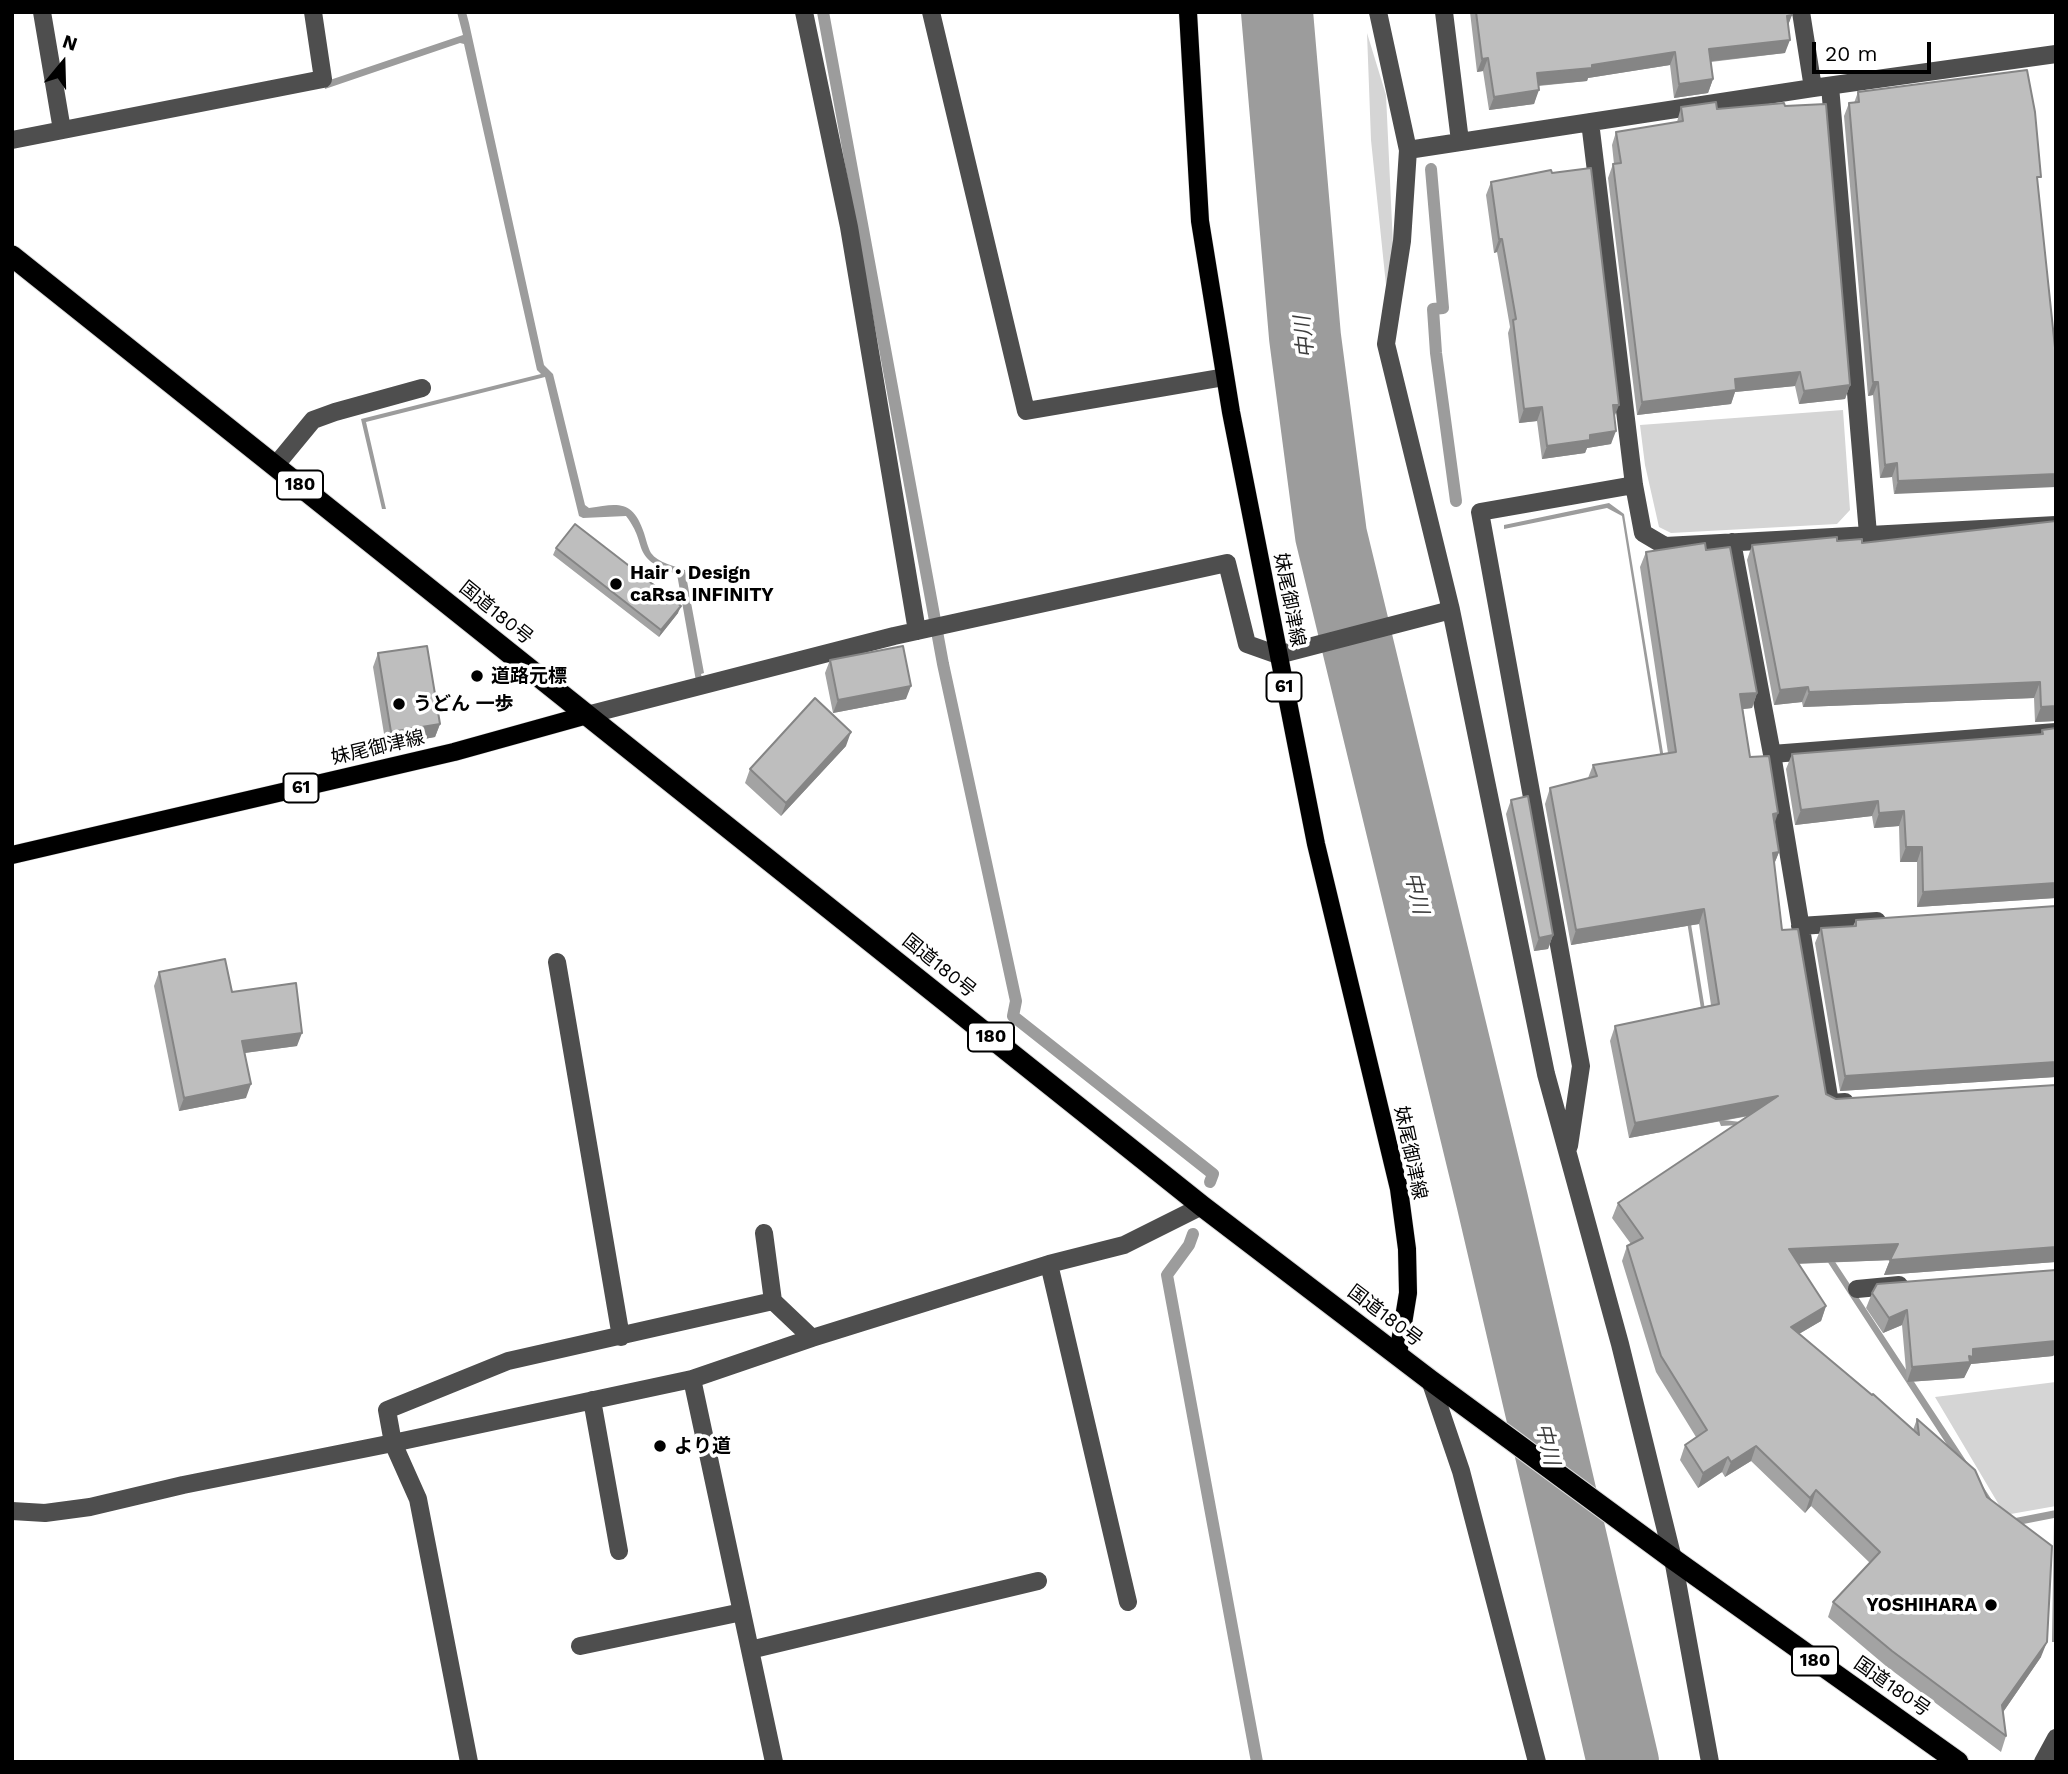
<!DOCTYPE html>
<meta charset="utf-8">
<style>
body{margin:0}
#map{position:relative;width:2068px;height:1774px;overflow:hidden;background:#fff;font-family:"Work Sans",sans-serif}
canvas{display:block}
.frame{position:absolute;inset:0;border:14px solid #000;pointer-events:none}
.north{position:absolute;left:28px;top:28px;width:70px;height:70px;-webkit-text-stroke:5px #fff;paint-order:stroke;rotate:19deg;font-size:19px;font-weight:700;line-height:28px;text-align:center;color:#000}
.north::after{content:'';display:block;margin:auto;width:24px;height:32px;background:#000;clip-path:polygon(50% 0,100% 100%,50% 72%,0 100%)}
.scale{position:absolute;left:1812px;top:42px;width:119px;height:32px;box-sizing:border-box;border:4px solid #000;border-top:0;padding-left:9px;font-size:21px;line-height:24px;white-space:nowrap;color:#000;-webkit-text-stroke:5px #fff;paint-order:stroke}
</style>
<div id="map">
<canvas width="2068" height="1774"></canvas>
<div class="frame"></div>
<div class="north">N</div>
<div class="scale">20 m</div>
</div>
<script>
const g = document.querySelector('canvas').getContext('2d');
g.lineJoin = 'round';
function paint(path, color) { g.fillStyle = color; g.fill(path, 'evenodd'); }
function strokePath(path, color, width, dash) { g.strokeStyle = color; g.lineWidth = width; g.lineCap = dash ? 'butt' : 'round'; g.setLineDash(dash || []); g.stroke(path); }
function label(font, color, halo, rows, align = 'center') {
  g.font = font + ' "Work Sans","Noto Sans JP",sans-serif'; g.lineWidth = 7; g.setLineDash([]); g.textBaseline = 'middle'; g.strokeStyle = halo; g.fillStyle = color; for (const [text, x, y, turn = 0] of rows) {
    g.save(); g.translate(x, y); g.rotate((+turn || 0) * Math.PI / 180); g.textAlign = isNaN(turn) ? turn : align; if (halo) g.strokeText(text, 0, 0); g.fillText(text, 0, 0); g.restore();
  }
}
paint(new Path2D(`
 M 1367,33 L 1386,95 L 1393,245 L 1386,285 L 1371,140 Z
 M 1843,410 L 1850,510 L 1837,524 L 1671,533 L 1659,527 L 1645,465 L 1640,425 Z
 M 2056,1382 L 2056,1506 L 2005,1515 L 1935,1397 Z`), '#d5d5d5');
paint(new Path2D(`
 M 457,12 L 466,12 L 469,23 L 544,365 L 553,374 L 585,505 L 589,508 C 619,503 633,500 644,533 C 646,539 648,548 651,553 C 658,563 675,566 685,570 L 704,673 L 701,674 L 703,682 L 696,681 L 677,574 C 628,557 650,547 626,516 L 583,518 L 579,516 L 545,377 L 366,422 L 386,509 L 382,509 L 361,419 L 541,374 L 537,370 L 464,44 L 460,43 L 325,89 L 324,82 L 463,35 Z
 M 1609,503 L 1624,514 L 1723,1120 L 1741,1122 L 1745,1125 L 2005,1520 L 2056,1510 L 2056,1642 L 2052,1642 L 2054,1518 L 2003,1528 L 1998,1523 L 1741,1129 L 1738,1125 L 1721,1126 L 1719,1121 L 1622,516 L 1607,508 L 1504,529 L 1504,525 Z`), '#9c9c9c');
strokePath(new Path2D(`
 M 823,12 L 943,664 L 1016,1001 L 1013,1016 L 1213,1174 L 1210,1182
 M 1431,169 L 1443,308 L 1433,309 L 1436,353 L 1456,501
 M 1193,1234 L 1189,1245 L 1167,1275 L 1257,1762`), '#9c9c9c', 12);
strokePath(new Path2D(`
 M 1277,12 L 1305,337 L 1331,535 L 1492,1200 L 1623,1762`), '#9c9c9c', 72);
const major = new Path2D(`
 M 1188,12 L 1200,221 L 1231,412 L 1316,844 L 1399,1189 L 1407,1249 L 1408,1293 L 1398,1354
 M 12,855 L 454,752 L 587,715`);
const highway = new Path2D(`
 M 12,256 L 1202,1206 L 1430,1380 L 1673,1559 L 1958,1762`);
strokePath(major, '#dbdbdb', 19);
strokePath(highway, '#dbdbdb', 23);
strokePath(new Path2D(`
 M 42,12 L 62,130
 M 804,12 L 849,227 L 917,631
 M 931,12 L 1026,411 L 1225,377
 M 1378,12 L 1408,150 L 1402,241 L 1386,344 L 1451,610 L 1546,1074 L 1620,1344 L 1673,1559 L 1710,1762
 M 1444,12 L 1460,141
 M 1801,12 L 1813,88
 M 1830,86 L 1868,534
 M 1590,122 L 1634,485 L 1643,533 L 1665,546 L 2056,525
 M 12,140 L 323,79 L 313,12
 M 1408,150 L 1813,88 L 2056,54
 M 275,466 L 313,420 L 335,412 L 422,388
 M 1732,542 L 1772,754 L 1830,1103 L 1845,1102
 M 587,715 L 894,636 L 1227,563 L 1247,644 L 1278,655 L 1451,610
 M 1772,754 L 2056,732
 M 1800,926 L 1877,921
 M 557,962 L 621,1337
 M 1569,1146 L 1581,1066 L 1480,512 L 1634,485
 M 764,1233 L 773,1301
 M 1049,1264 L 1128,1602
 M 1857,1289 L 1899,1285
 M 692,1379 L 774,1762
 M 1430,1380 L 1461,1471 L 1537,1762
 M 592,1400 L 619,1551
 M 12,1511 L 45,1513 L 90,1507 L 183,1485 L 393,1443 L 692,1379 L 812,1338 L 1049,1264 L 1124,1245 L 1202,1206
 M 580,1646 L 742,1612
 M 750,1650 L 1038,1581
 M 469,1762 L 418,1499 L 393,1443 L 387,1410 L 508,1361 L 773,1301 L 812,1338
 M 2043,1762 L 2056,1738`), '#4e4e4e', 18);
strokePath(major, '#000', 18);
strokePath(highway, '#000', 21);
paint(new Path2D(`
 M 1470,12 L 1792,12 L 1788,26 L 1785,53 L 1711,62 L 1713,79 L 1708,93 L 1674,98 L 1670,65 L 1588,78 L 1587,81 L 1539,86 L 1534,104 L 1489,110 L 1483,71 L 1477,72 Z
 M 1858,92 L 2035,112 L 1894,494 L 1892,477 L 1880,478 L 1873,395 L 1868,396 L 1844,116 L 1849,103 L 1854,103 Z
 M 1681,107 L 1717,109 L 1850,385 L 1845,399 L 1799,404 L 1795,386 L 1735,392 L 1731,404 L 1637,415 L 1608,178 L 1613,164 L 1614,164 L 1612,145 L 1616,132 L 1677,122 Z
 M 1491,182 L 1614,418 L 1611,444 L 1587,448 L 1585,453 L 1542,459 L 1537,421 L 1519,423 L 1508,333 L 1510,327 L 1497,252 L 1494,253 L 1486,195 Z
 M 2056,521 L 2056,721 L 2035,722 L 2034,698 L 1803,707 L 1802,702 L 1774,705 L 1747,560 L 1752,545 L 1837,541 L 1862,543 Z
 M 556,548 L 678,613 L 659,637 L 553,555 Z
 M 1706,550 L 1757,693 L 1752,708 L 1743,709 L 1750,757 L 1775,823 L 1779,852 L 1774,864 L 1782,930 L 1826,1094 L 1836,1099 L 2056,1085 L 2056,1262 L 1884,1275 L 1890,1260 L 1798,1264 L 1826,1306 L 1821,1321 L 1799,1334 L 1913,1430 L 1917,1419 L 2041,1657 L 2003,1712 L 2006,1736 L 2001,1752 L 1886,1666 L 1828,1617 L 1833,1602 L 1870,1563 L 1811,1506 L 1805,1513 L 1751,1461 L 1725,1477 L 1722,1472 L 1698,1488 L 1680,1460 L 1685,1445 L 1696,1437 L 1656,1372 L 1622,1261 L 1627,1246 L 1631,1244 L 1612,1218 L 1618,1203 L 1749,1116 L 1629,1138 L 1610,1041 L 1615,1026 L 1711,1005 L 1699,924 L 1571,945 L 1545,804 L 1550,788 L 1588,778 L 1593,765 L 1668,753 L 1640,567 L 1646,552 Z
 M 378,653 L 440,724 L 435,737 L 386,746 L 373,667 Z
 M 830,660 L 906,699 L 833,713 L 825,673 Z
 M 2056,728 L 2056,898 L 1917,907 L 1917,862 L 1900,862 L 1899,826 L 1874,828 L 1872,816 L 1795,825 L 1786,769 L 1792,754 L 2041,734 L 2042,730 Z
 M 846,746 L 781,816 L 745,783 L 750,769 Z
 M 1511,800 L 1553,935 L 1548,949 L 1534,951 L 1506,814 Z
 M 2056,906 L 2056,1077 L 1840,1091 L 1815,943 L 1821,928 L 1853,926 L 1856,920 Z
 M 159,972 L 232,992 L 297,1046 L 244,1053 L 246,1098 L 179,1111 L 154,986 Z
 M 2056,1270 L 2056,1352 L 2053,1356 L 1971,1364 L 1964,1378 L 1907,1382 L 1902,1325 L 1883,1333 L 1866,1308 L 1872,1293 Z`), '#a3a3a3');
paint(new Path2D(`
 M 1792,15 L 1787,28 L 1787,16 Z
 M 1790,40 L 1785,53 L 1704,62 L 1709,49 Z
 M 1675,52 L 1670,65 L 1588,78 L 1587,81 L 1532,86 L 1537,73 Z
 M 1488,58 L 1483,71 L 1477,72 L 1482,59 Z
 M 1713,79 L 1708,93 L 1674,98 L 1679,84 Z
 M 1539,90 L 1534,104 L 1489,110 L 1494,97 Z
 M 1499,239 L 1502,239 L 1497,252 L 1494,253 Z
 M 1800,372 L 1795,386 L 1735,392 L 1731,404 L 1637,415 L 1642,402 L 1735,379 Z
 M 1873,382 L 1878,382 L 1873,395 L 1868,396 Z
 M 1850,385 L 1845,399 L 1799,404 L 1804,391 Z
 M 1613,405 L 1619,405 L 1614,418 Z
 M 1542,407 L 1537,421 L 1519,423 L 1524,409 Z
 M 1616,431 L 1611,444 L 1587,448 L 1585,453 L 1542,459 L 1547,446 L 1590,435 Z
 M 1897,463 L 1892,477 L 1880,478 L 1885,465 Z
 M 2056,474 L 2056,487 L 1894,494 L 1898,481 Z
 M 681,606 L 678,613 L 659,637 L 661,630 Z
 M 2040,682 L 2034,698 L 1803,707 L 1809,692 Z
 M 911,686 L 906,699 L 833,713 L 838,700 Z
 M 1808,687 L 1802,702 L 1774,705 L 1780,690 Z
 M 1757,693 L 1752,708 L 1735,710 L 1740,694 Z
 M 2056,706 L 2056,721 L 2035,722 L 2041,707 Z
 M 440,724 L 435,737 L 386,746 L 391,732 Z
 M 851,732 L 846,746 L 781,816 L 786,803 Z
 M 1878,801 L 1872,816 L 1795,825 L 1801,810 Z
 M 1904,811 L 1899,826 L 1874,828 L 1879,813 Z
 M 1778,813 L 1773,828 L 1773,814 Z
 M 1906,847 L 1922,847 L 1917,862 L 1900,862 Z
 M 1779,852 L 1773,867 L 1773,853 Z
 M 2056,883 L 2055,898 L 1917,907 L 1923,892 Z
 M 1704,909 L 1699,924 L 1571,945 L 1576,930 Z
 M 1553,935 L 1548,949 L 1534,951 L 1539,938 Z
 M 302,1033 L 297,1046 L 237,1054 L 242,1041 Z
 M 2056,1062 L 2055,1077 L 1840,1091 L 1845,1076 Z
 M 251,1084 L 246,1098 L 179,1111 L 184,1098 Z
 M 1778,1096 L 1773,1111 L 1629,1138 L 1635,1123 Z
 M 1898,1244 L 1893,1260 L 1783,1264 L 1789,1249 Z
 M 2056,1247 L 2055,1262 L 1884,1275 L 1890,1260 Z
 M 1826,1306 L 1821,1321 L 1785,1342 L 1791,1327 Z
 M 1907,1310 L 1902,1325 L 1883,1333 L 1889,1318 Z
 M 2056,1341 L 2056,1352 L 2053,1356 L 1971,1364 L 1964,1378 L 1907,1382 L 1912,1367 L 1973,1349 Z
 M 1756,1446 L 1751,1461 L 1725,1477 L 1731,1462 Z
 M 1728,1457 L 1722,1472 L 1698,1488 L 1703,1473 Z
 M 1816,1490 L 1811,1506 L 1805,1513 L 1810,1498 Z
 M 2047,1642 L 2041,1657 L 1997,1721 L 2002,1705 Z`), '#858585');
const building = new Path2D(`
 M 1476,12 L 1792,12 L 1792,15 L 1787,16 L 1790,40 L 1709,49 L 1713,79 L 1679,84 L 1675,52 L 1592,65 L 1592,68 L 1537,73 L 1539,90 L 1494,97 L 1488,58 L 1482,59 Z
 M 2027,70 L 2035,112 L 2041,177 L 2037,177 L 2056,357 L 2056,474 L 1898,481 L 1897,463 L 1885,465 L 1878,382 L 1873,382 L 1849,103 L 1859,102 L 1858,92 Z
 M 1716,102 L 1717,109 L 1784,103 L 1785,106 L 1826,104 L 1850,385 L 1804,391 L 1800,372 L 1735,379 L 1736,390 L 1642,402 L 1613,164 L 1621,163 L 1616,132 L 1683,121 L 1681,107 Z
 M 1591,168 L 1619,405 L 1613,405 L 1616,431 L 1590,435 L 1590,440 L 1547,446 L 1542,407 L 1524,409 L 1513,320 L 1516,319 L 1502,239 L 1499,239 L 1491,182 L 1551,170 L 1552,173 Z
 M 2056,521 L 2056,706 L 2041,707 L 2040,682 L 1809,692 L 1808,687 L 1780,690 L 1752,545 L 1837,537 L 1837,541 L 1862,539 L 1862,543 Z
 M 575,524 L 681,606 L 661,630 L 556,548 Z
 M 1705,543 L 1706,550 L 1730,547 L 1757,693 L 1740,694 L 1750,757 L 1769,756 L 1778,813 L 1773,814 L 1779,852 L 1773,853 L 1782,930 L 1798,929 L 1826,1094 L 1836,1099 L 2056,1085 L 2056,1247 L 1890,1260 L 1898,1244 L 1789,1249 L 1826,1306 L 1791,1327 L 1872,1395 L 1873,1394 L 1919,1435 L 1917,1419 L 1975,1470 L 1987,1497 L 2052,1546 L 2047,1642 L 2002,1705 L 2006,1736 L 1892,1651 L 1833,1602 L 1880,1552 L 1816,1490 L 1810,1498 L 1756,1446 L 1731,1462 L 1728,1457 L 1703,1473 L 1685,1445 L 1707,1430 L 1661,1356 L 1627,1246 L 1643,1238 L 1618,1203 L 1778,1096 L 1635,1123 L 1615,1026 L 1719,1004 L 1704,909 L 1576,930 L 1550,788 L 1597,776 L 1593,765 L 1676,752 L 1646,552 Z
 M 427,646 L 440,724 L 391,732 L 378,653 Z
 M 903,646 L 911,686 L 838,700 L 830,660 Z
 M 815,698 L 851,732 L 786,803 L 750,769 Z
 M 2056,728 L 2056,883 L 1923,892 L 1922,847 L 1906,847 L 1904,811 L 1879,813 L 1878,801 L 1801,810 L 1792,754 L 2043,734 L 2042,730 Z
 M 1528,796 L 1553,935 L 1539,938 L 1511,800 Z
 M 2056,906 L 2056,1062 L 1845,1076 L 1821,928 L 1856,926 L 1856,920 Z
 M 225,959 L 232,992 L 296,983 L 302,1033 L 242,1041 L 251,1084 L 184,1098 L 159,972 Z
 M 2056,1270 L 2056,1341 L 1973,1349 L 1973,1357 L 1969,1356 L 1970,1362 L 1912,1367 L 1907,1310 L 1889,1318 L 1872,1293 L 1877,1284 Z`);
paint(building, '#bebebe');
strokePath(building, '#858585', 2);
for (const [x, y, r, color] of [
 [616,584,7,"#000"],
 [477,676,7,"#000"],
 [399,704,7,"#000"],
 [660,1446,7,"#000"],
 [1991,1605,7,"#000"]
]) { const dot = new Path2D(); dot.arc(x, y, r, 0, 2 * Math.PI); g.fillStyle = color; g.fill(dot); strokePath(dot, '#fff', 2.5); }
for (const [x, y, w] of [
 [300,485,46],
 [1284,687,35],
 [301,788,35],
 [991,1037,46],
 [1815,1661,46]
]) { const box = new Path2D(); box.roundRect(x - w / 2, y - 14.5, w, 29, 5); g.fillStyle = '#fff'; g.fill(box); strokePath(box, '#000', 2); }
label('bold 18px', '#000', null, [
 ["180",300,485],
 ["61",1284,687],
 ["61",301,788],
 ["180",991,1037],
 ["180",1815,1661]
]);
label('bold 19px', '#000', '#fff', [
 ["Hair・Design",630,573],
 ["caRsa INFINITY",630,595],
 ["道路元標",491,676],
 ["うどん 一歩",413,704],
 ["より道",674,1446],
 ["YOSHIHARA",1977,1605,"right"]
], 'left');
label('19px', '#000', '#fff', [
 ["妹尾御津線",1289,600,79],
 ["国道180号",496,613,39],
 ["妹尾御津線",378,748,-13],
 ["国道180号",939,966,39],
 ["妹尾御津線",1410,1153,78],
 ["国道180号",1385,1316,37],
 ["国道180号",1892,1687,35]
]);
label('italic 21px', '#3d3d3d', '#fff', [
 ["中川",1305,337,-96],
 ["中川",1416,893,77],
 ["中川",1547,1444,77]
]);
</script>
